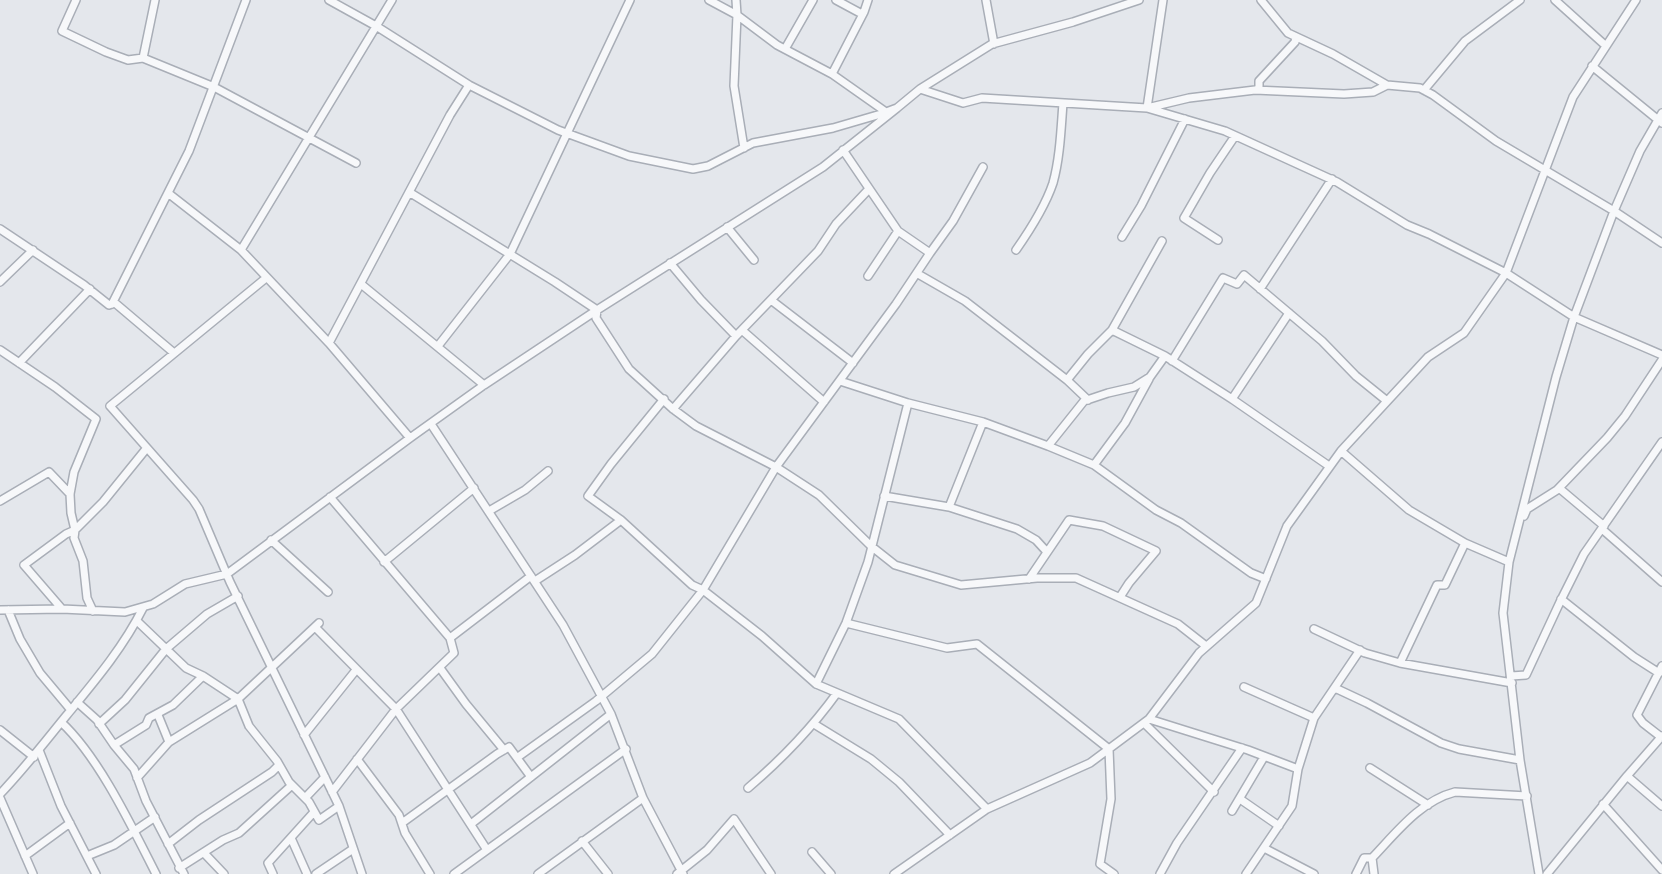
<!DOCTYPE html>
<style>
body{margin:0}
canvas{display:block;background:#e4e7ec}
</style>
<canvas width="1662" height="874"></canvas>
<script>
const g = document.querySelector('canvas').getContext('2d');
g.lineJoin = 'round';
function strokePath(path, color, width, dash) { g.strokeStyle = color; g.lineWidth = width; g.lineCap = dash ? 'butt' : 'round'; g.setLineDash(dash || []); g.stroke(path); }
const minor = new Path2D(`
 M 76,0 L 62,31 L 106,52 L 128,60 L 143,58 L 214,87 L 356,163
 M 329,0 L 376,26 L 469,85 L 558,130 L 629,156 L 693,169 L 708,166 L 753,143 L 833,128 L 881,114 L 897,108 L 920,89 L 992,44 L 1073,22 L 1139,0
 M 709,0 L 737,15 L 777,45 L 832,74 L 864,12 L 868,0
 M 736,0 L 737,15 L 734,86 L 744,148
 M 836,0 L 862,14
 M 986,0 L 994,44
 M 1163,0 L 1147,108 L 1189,98 L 1255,90 L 1344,94 L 1373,92 L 1387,85 L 1420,88 L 1433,95 L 1496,141 L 1614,211 L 1662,243
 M 1261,0 L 1288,33 L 1333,54 L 1387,85
 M 1555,0 L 1606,46
 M 785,49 L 813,0
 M 143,58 L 155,0
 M 1592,66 L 1662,123
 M 832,74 L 886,112
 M 920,89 L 963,103 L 982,98 L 1147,108 L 1225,131 L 1337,182 L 1407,225 L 1429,234 L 1506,273 L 1574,317 L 1662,355
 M 1259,90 L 1259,81 L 1295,42 L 1296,37
 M 1424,90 L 1465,41 L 1520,0
 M 409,192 L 555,282 L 597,310 L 596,318 L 629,369 L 673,409 L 696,426 L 776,467 L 819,495 L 871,546 L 895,565 L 961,585 L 1037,578 L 1076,578 L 1178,624 L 1206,646
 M 168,193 L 241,250 L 329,343 L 410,438
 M 727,227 L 754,260
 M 0,229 L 84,285 L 109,305 L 115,303 L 174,353
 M 1122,237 L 1141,206 L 1185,119
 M 1218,240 L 1184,218 L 1210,173 L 1235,136
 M 241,250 L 392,0
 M 1016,250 C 1030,230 1045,207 1053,183 C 1060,158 1061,129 1063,103
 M 930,253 L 953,221 L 983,167
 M 670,263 L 701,300 L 736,336
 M 918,274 L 965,301 L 1067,380 L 1088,400
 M 868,276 L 898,231
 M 266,278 L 110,406 L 193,500 L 199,509 L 230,582 L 339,806 L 362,874
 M 0,282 L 33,250
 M 361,284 L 484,385
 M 1260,289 L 1332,179
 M 771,300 L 853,363
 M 112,304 L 189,151 L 246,0
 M 1112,330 L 1165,356
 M 743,331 L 824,402
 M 329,343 L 450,115 L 469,85
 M 438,346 L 510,254 L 630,0
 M 0,350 L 55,387 L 96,419 L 74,472 L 70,494 L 71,513 L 75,530 L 74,538 L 83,561 L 87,598 L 93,611
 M 1172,361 L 1223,278 L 1237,284 L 1244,275 L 1322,341 L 1356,376 L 1387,401
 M 19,363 L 90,289
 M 1067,380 L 1088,354 L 1112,330 L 1162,241
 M 840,381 L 908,403 L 983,422 L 1048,446 L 1084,401 L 1108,393 L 1134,387 L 1150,377 L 1165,356 L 1232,399 L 1329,466
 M 664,399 L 611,464 L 588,496 L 621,520 L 692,585 L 703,590 L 762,636 L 816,684 L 899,719 L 987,809
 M 1232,399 L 1289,313
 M 673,409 L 736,336 L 818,251 L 836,224 L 869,189
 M 431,424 L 563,625 L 611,714 L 643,798 L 683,874
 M 1048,446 L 1094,465 L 1156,510 L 1181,523 L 1251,573 L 1266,579
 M 1341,451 L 1409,510 L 1465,543 L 1509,562
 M 1094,465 L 1125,423 L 1149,379
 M 1559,488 L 1604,526
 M 884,496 L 949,507 L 1017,529 L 1036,540 L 1047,552
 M 330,497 L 450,638
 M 0,501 L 49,472 L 70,494
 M 949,507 L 983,422
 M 489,511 L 525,490 L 548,471
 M 1524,516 L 1527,509 L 1557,490 L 1607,438 L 1625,416 L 1662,360
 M 1602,529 L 1662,582
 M 271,540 L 328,592
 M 384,562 L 474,488
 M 1029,579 L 1069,520 L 1103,526 L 1156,551 L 1129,583 L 1120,597
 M 535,581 L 575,555 L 621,520
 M 1561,599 L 1634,657 L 1659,673
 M 62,609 L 24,565 L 66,534 L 75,530 L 103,502 L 146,449
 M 0,610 L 62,609 L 125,612 L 153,604 L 185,584 L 227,574 L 410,438 L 484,385 L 597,310 L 823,167 L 897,108
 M 8,610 L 20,639 L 40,673 L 71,710
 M 137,621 L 186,668 L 203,676 L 238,699 L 249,726 L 277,761 L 289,782 L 309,802 L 319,820 L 339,806
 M 846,623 L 947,648 L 977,644 L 1109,749 L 1111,799 L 1100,864 L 1114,874
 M 315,627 L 396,709 L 487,850
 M 1314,629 L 1365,653 L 1400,663 L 1512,683
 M 1400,663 L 1437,585 L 1445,585 L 1465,543
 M 440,668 L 466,704 L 504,750
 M 1511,676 L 1526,675 L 1560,602 L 1584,554 L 1662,442
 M 816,684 L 846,623 L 868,562 L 908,403
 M 1244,687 L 1314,718
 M 1335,688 L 1367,703 L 1441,743 L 1459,749 L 1520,760
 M 77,702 L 97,720 L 114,745 L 134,769 L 146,801 L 184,874
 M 158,715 L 169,742
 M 1149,719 L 1248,750 L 1298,769
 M 61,722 C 99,757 132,827 156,874
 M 1144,723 L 1214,792
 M 99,724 L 125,700 L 166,649 L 207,614 L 238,596
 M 814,724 L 871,759 L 899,782 L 950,835
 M 0,730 L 34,757
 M 304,735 L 356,670
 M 1662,736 L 1627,776 L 1662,806
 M 1661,737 L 1643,723 L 1637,715 L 1662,666
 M 114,745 L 146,725 L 149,718 L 173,705 L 203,676
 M 39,750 L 61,806 L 96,874
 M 518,757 L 596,701 L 652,654 L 703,590 L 776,467 L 896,304 L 930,253 L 898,231 L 843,150
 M 357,759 L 399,815 L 405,833 L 430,874
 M 1370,768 L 1428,805
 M 137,778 L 169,742 L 238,699 L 319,623
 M 748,788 C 782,759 811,729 837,693
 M 332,792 L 396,709 L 454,653 L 450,638 L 531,576
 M 0,794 C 24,769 44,743 66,716 C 94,682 123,648 143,608
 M 0,798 L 33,874
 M 305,798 L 325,777
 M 1240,799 L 1279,826
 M 1603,804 L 1662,870
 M 1232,811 L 1264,757
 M 402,823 L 497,754 L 509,747 L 531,777
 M 471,824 L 611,714
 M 291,838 L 307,874
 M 582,841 L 608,874
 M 168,844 L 199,820 L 272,772 L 279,765
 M 1264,848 L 1314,874
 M 812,852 L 831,874
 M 204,853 L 224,874
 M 25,856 L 70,823
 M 87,856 L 114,845 L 155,817
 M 1372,858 L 1374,874
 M 179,868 L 223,840 L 239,833 L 292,785
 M 273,874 L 268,863 L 314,812
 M 316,874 L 353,849
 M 454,874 L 626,749
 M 538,874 L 643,798
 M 677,874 L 707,850 L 734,819 L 771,874
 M 894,874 L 987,809 L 1090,763 L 1149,719 L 1199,653 L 1256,603 L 1287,526 L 1341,451 L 1428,357 L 1464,333 L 1506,273 L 1573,97 L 1636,0
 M 1160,874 L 1177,843 L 1242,748
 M 1246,874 L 1292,806 L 1298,769 L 1314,718 L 1360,650
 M 1356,874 L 1364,858 L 1372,858 C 1396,833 1420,801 1455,792 L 1527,796
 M 1539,874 L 1520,760 L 1503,613 L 1509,562 L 1556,377 L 1574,317 L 1614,211 L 1640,151 L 1662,113
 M 1547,874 L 1627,776`);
strokePath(minor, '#a9aeb7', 10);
strokePath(minor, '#f7f8fa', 7);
</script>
